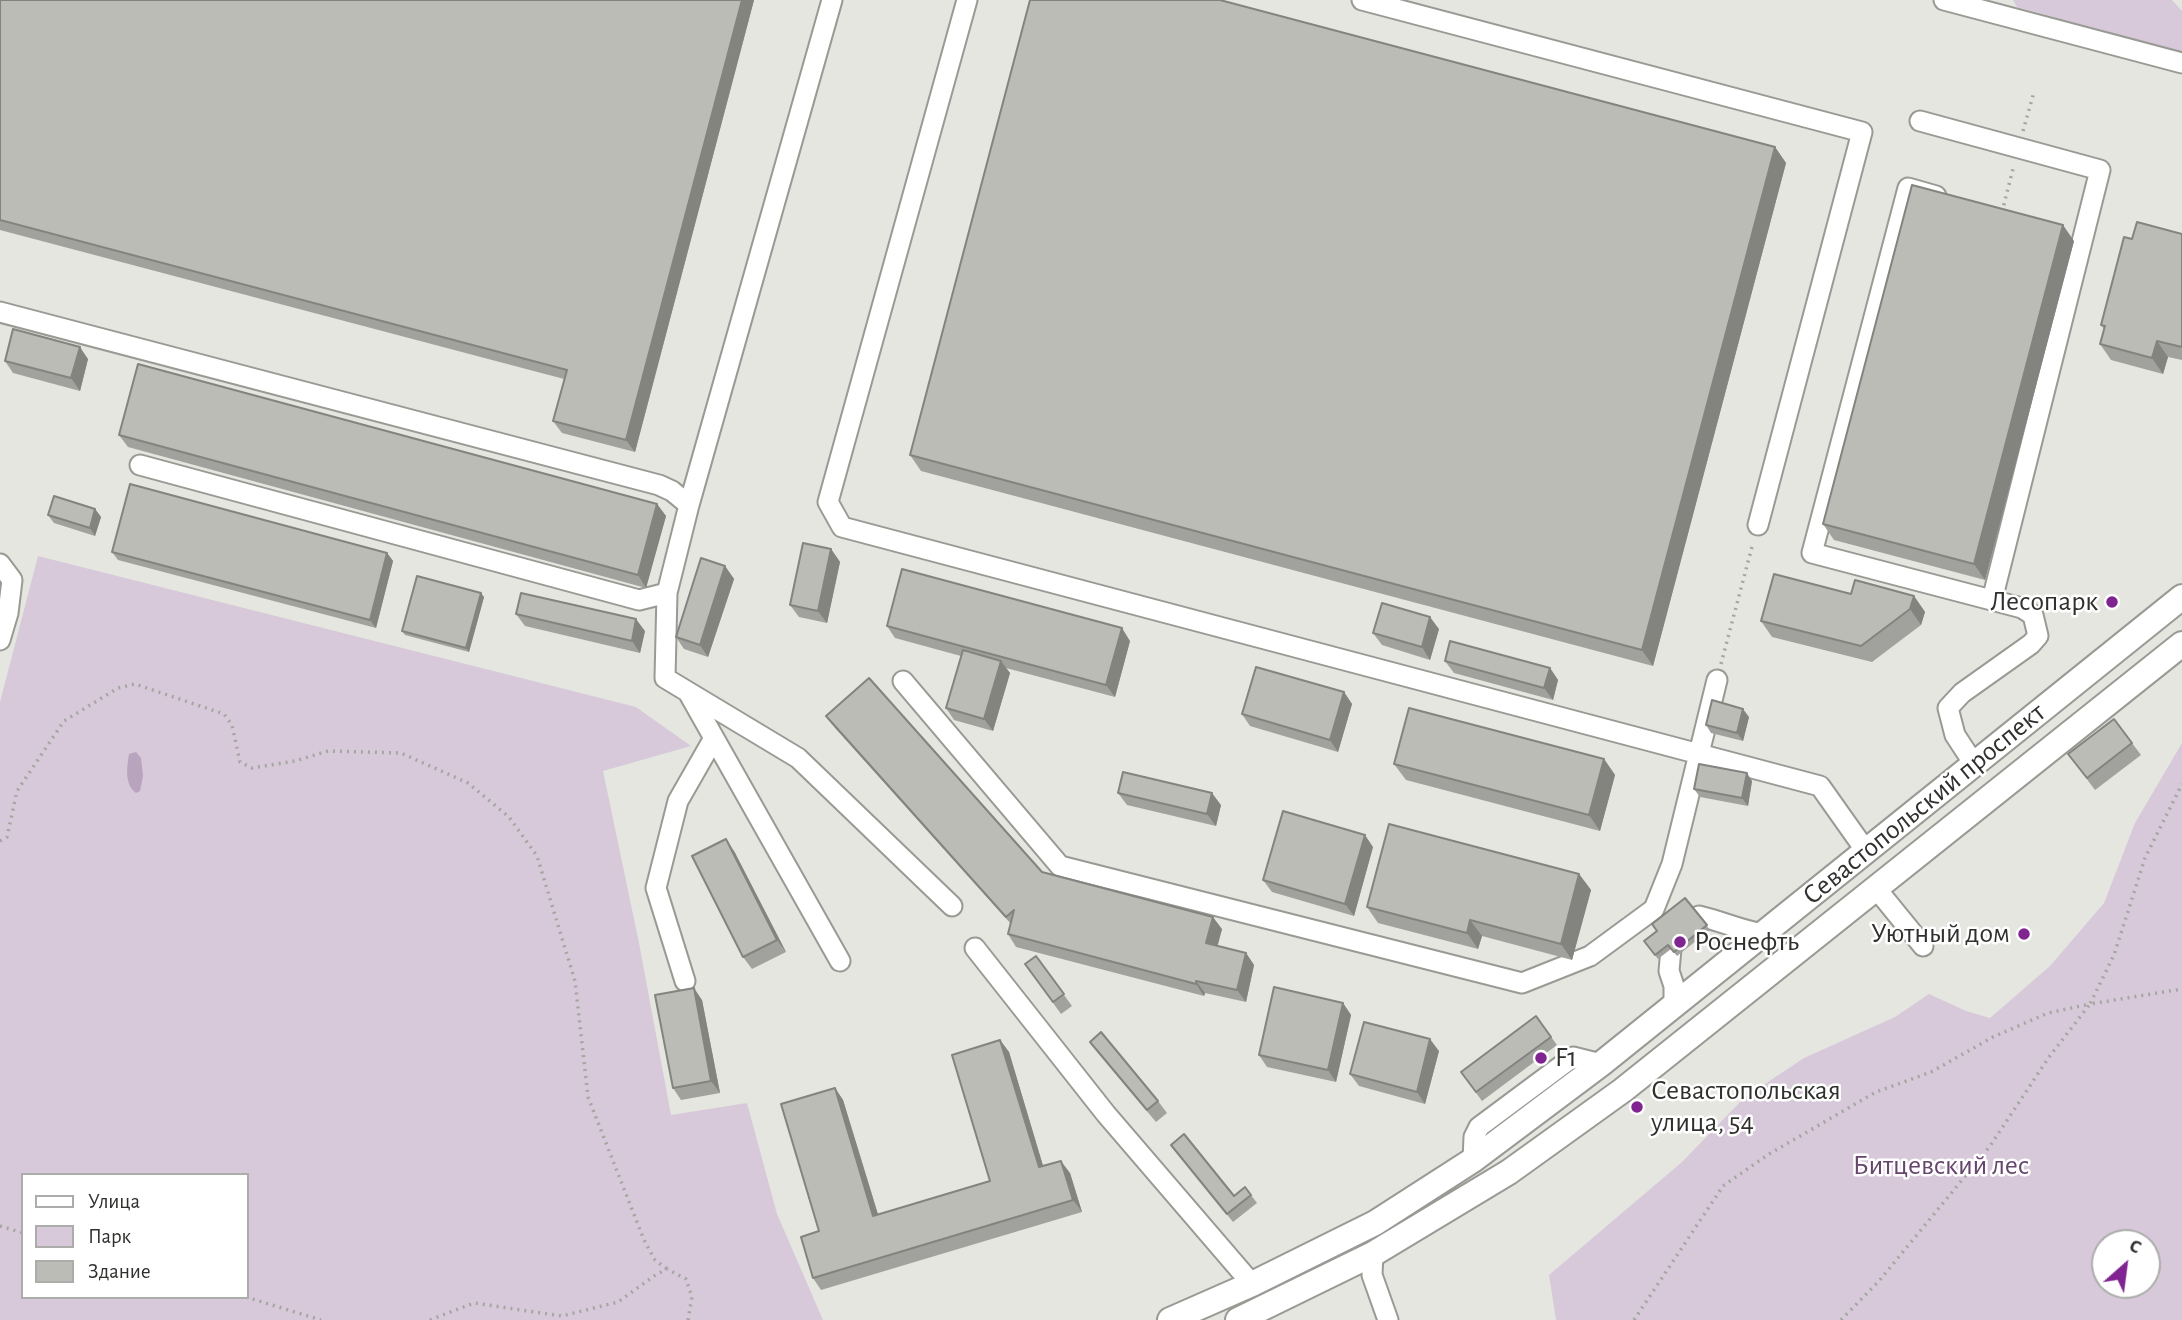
<!DOCTYPE html>
<meta charset="utf-8">
<style>
body{margin:0}
#map{position:relative;width:2182px;height:1320px;overflow:hidden;background:#e5e6e0;font-family:"Alegreya Sans",sans-serif}
canvas{display:block}
.legend{position:absolute;left:21px;top:1173px;width:228px;height:126px;box-sizing:border-box;background:#fff;border:2px solid #acadab;margin:0;padding:9px 12px;list-style:none;font-size:21px;color:#30312e}
.legend li{display:flex;align-items:center;gap:14px;height:35px}
.legend b{width:35px;border:2px solid #acadab}
.north{position:absolute;left:2091px;top:1229px;width:70px;height:70px;box-sizing:border-box;background:#fff;border:2px solid #acadab;border-radius:50%;rotate:28deg;font-size:19px;font-weight:700;line-height:28px;text-align:center;color:#30312e}
.north::after{content:'';display:block;margin:auto;width:24px;height:32px;background:#7f2491;clip-path:polygon(50% 0,100% 100%,50% 72%,0 100%)}
</style>
<div id="map">
<canvas width="2182" height="1320"></canvas>
<ul class="legend">
<li><b style="height:9px;background:#fff"></b>Улица</li>
<li><b style="height:19px;background:#d7c9da"></b>Парк</li>
<li><b style="height:19px;background:#bbbcb6"></b>Здание</li>
</ul>
<div class="north">С</div>
</div>
<script>
const g = document.querySelector('canvas').getContext('2d');
g.lineJoin = 'round';
function paint(path, color) { g.fillStyle = color; g.fill(path, 'evenodd'); }
function strokePath(path, color, width, dash) { g.strokeStyle = color; g.lineWidth = width; g.lineCap = dash ? 'butt' : 'round'; g.setLineDash(dash || []); g.stroke(path); }
function label(font, color, halo, rows, align = 'center') {
  g.font = font + ' "Alegreya Sans",sans-serif'; g.lineWidth = 5; g.setLineDash([]); g.textBaseline = 'middle'; g.strokeStyle = halo; g.fillStyle = color; for (const [text, x, y, turn = 0] of rows) {
    g.save(); g.translate(x, y); g.rotate((+turn || 0) * Math.PI / 180); g.textAlign = isNaN(turn) ? turn : align; if (halo) g.strokeText(text, 0, 0); g.fillText(text, 0, 0); g.restore();
  }
}
paint(new Path2D(`
 M 2013,0 L 2172,0 L 2182,11 L 2182,52 L 2017,7 Z
 M 38,556 L 636,707 L 691,746 L 603,771 L 639,943 L 671,1115 L 747,1103 L 777,1214 L 823,1320 L 0,1320 L 0,702 ZM 23,1175 L 247,1175 L 247,1297 L 23,1297 Z
 M 2182,743 L 2182,1320 L 1556,1320 L 1549,1275 L 1682,1162 L 1744,1098 L 1804,1058 L 1895,1017 L 1929,994 L 1966,1011 L 1990,1018 L 2050,966 L 2104,903 L 2135,823 ZM 2147,1243 L 2147,1285 L 2105,1285 L 2105,1243 Z`), '#d7c9da');
paint(new Path2D(`
 M 136,752 L 141,758 L 143,776 L 140,791 L 136,793 C 124,784 127,767 129,754 Z`), '#b8a4bd');
const minor = new Path2D(`
 M 967,0 L 828,502 L 842,527 L 1820,786 L 1866,851
 M 1362,0 L 1862,132 L 1758,525
 M 1944,0 L 2182,63
 M 1920,121 L 2100,170 L 1992,600
 M 1936,196 L 1908,188 L 1812,553 L 2022,608 L 2033,615 L 2038,636 L 2031,644 L 1962,693 L 1948,708 L 1955,735 L 1974,764
 M 0,312 L 659,485 L 672,491 L 689,505 L 667,593 L 639,600 L 140,465
 M 689,505 L 832,0
 M 0,564 L 12,580 L 8,613 L 0,640
 M 667,593 L 665,678 L 798,758 L 952,906
 M 903,681 L 1060,866 L 1522,983 L 1590,956 L 1654,909 L 1672,864 L 1717,680
 M 688,692 L 840,961
 M 1875,887 L 1923,946
 M 1699,916 C 1721,921 1740,930 1763,934
 M 975,948 L 1106,1114 L 1252,1284
 M 1671,949 L 1669,971 L 1674,986 L 1674,1006
 M 685,981 L 656,888 L 678,801 L 714,738
 M 1473,1160 L 1474,1137 L 1479,1127 L 1573,1057 L 1601,1064
 M 1373,1254 L 1372,1275 L 1388,1320`);
const major = new Path2D(`
 M 1170,1320 L 1252,1284 L 1375,1223 L 1473,1160 L 1601,1064 L 2182,597
 M 1238,1320 L 1373,1254 L 1509,1172 L 1623,1090 L 2182,644`);
strokePath(minor, '#989a93', 23);
strokePath(major, '#989a93', 28);
strokePath(new Path2D(`
 M 2023,131 L 2034,92
 M 2002,212 L 2014,165
 M 1721,664 L 1753,543
 M 0,841 L 7,837 L 17,791 L 64,721 L 118,688 L 135,684 L 224,714 L 232,725 L 240,762 L 252,768 L 295,761 L 328,751 L 401,753 L 468,783 L 509,817 L 537,856 L 575,981 L 588,1097 L 644,1240 L 655,1260 L 667,1269
 M 0,1226 L 23,1233
 M 246,1297 L 321,1320
 M 430,1320 L 474,1303 L 562,1316 L 618,1302 L 654,1276 L 667,1269 L 686,1279 L 692,1297 L 688,1320
 M 1634,1320 L 1723,1186 L 1769,1154 L 1876,1092 L 1931,1072 L 1993,1037 L 2048,1013 L 2090,1004 L 2114,955 L 2145,858 L 2182,784
 M 1841,1320 L 1879,1281 L 1990,1146 L 2049,1057 L 2090,1004 L 2182,989`), '#a5a6a1', 3.5, [2, 5]);
strokePath(minor, '#fff', 19);
strokePath(major, '#fff', 24);
paint(new Path2D(`
 M 0,0 L 754,0 L 635,452 L 562,433 L 553,421 L 564,379 L 0,230 Z
 M 1775,147 L 1786,163 L 1653,666 L 921,471 L 910,455 Z
 M 2182,234 L 2182,360 L 2168,357 L 2163,374 L 2111,360 L 2100,344 L 2104,329 L 2101,325 L 2132,239 Z
 M 2074,241 L 1985,580 L 1834,540 L 1823,524 Z
 M 88,359 L 80,391 L 13,373 L 5,361 Z
 M 119,435 L 657,504 L 666,516 L 646,588 L 128,447 Z
 M 95,509 L 101,517 L 95,536 L 54,523 L 48,515 Z
 M 831,549 L 840,562 L 827,623 L 799,617 L 790,605 Z
 M 112,552 L 387,553 L 393,561 L 376,628 L 118,560 Z
 M 725,566 L 734,579 L 708,657 L 684,649 L 676,637 Z
 M 1851,594 L 1914,596 L 1925,612 L 1921,625 L 1872,662 L 1772,637 L 1761,621 Z
 M 484,597 L 469,652 L 405,635 L 402,631 Z
 M 516,614 L 645,631 L 640,653 L 525,626 Z
 M 887,626 L 1130,641 L 1115,697 L 1006,668 L 1010,673 L 993,731 L 954,720 L 946,708 L 961,656 L 895,638 Z
 M 1439,629 L 1430,660 L 1382,645 L 1373,633 Z
 M 1445,661 L 1550,668 L 1558,680 L 1553,700 L 1454,673 Z
 M 1344,692 L 1352,704 L 1338,752 L 1250,726 L 1242,714 Z
 M 826,716 L 1042,872 L 1222,929 L 1217,946 L 1246,953 L 1254,965 L 1246,1002 L 1205,993 L 1204,996 L 1016,947 L 1008,934 L 1011,924 L 835,728 Z
 M 1749,717 L 1743,741 L 1711,733 L 1706,725 Z
 M 2132,743 L 2141,755 L 2095,790 L 2068,754 Z
 M 1604,759 L 1615,775 L 1600,831 L 1406,780 L 1394,764 Z
 M 1752,781 L 1748,806 L 1700,797 L 1694,789 Z
 M 1118,793 L 1221,805 L 1216,826 L 1127,805 Z
 M 1373,847 L 1354,916 L 1272,892 L 1263,880 Z
 M 734,851 L 786,952 L 752,969 L 743,957 Z
 M 1579,874 L 1591,890 L 1572,960 L 1482,936 L 1478,949 L 1378,923 L 1367,907 Z
 M 1685,898 L 1710,930 L 1677,956 L 1671,949 L 1658,959 L 1644,941 L 1656,931 Z
 M 1036,956 L 1072,1006 L 1061,1014 L 1025,964 Z
 M 702,1000 L 720,1093 L 681,1100 L 673,1088 Z
 M 1343,1003 L 1351,1015 L 1336,1082 L 1267,1067 L 1259,1055 Z
 M 1536,1016 L 1557,1045 L 1482,1101 L 1461,1072 Z
 M 1000,1040 L 1009,1052 L 1043,1166 L 1070,1173 L 1082,1212 L 821,1290 L 813,1278 L 835,1088 L 843,1100 L 878,1214 L 990,1181 Z
 M 1090,1042 L 1158,1101 L 1167,1113 L 1156,1122 L 1099,1054 Z
 M 1439,1051 L 1425,1104 L 1359,1086 L 1350,1074 Z
 M 1171,1145 L 1234,1196 L 1245,1187 L 1257,1203 L 1233,1222 Z`), '#a1a29d');
paint(new Path2D(`
 M 742,0 L 754,0 L 635,452 L 626,440 Z
 M 1775,147 L 1786,163 L 1653,666 L 1642,650 Z
 M 2063,225 L 2074,241 L 1985,580 L 1974,564 Z
 M 2157,341 L 2168,357 L 2163,374 L 2152,358 Z
 M 80,347 L 88,359 L 80,391 L 71,378 Z
 M 657,504 L 666,516 L 646,588 L 638,575 Z
 M 95,509 L 101,517 L 95,536 L 90,528 Z
 M 831,549 L 840,562 L 827,623 L 818,611 Z
 M 387,553 L 393,561 L 376,628 L 370,620 Z
 M 725,566 L 734,579 L 708,657 L 700,645 Z
 M 481,593 L 484,597 L 469,652 L 466,648 Z
 M 1914,596 L 1925,612 L 1921,625 L 1910,609 Z
 M 1430,617 L 1439,629 L 1430,660 L 1422,647 Z
 M 636,619 L 645,631 L 640,653 L 632,641 Z
 M 1122,628 L 1130,641 L 1115,697 L 1106,685 Z
 M 1001,661 L 1010,673 L 993,731 L 984,719 Z
 M 1550,668 L 1558,680 L 1553,700 L 1544,688 Z
 M 1344,692 L 1352,704 L 1338,752 L 1330,740 Z
 M 1743,709 L 1749,717 L 1743,741 L 1737,733 Z
 M 1604,759 L 1615,775 L 1600,831 L 1589,815 Z
 M 1747,773 L 1752,781 L 1748,806 L 1742,798 Z
 M 1212,793 L 1221,805 L 1216,826 L 1207,814 Z
 M 1365,835 L 1373,847 L 1354,916 L 1345,904 Z
 M 726,839 L 734,851 L 786,952 L 777,940 Z
 M 1579,874 L 1591,890 L 1572,960 L 1561,944 Z
 M 1213,917 L 1222,929 L 1215,956 L 1206,943 Z
 M 1470,920 L 1482,936 L 1478,949 L 1467,933 Z
 M 1246,953 L 1254,965 L 1246,1002 L 1237,990 Z
 M 1196,981 L 1205,993 L 1204,996 L 1196,984 Z
 M 694,988 L 702,1000 L 720,1093 L 711,1081 Z
 M 1343,1003 L 1351,1015 L 1336,1082 L 1328,1070 Z
 M 1430,1039 L 1439,1051 L 1425,1104 L 1417,1092 Z
 M 1000,1040 L 1009,1052 L 1047,1179 L 1039,1167 Z
 M 835,1088 L 843,1100 L 882,1228 L 873,1216 Z
 M 1061,1161 L 1070,1173 L 1082,1212 L 1073,1200 Z`), '#83847f');
const building = new Path2D(`
 M 0,0 L 742,0 L 626,440 L 553,421 L 567,370 L 0,220 Z
 M 1030,0 L 1220,0 L 1775,147 L 1642,650 L 910,455 Z
 M 1912,185 L 2063,225 L 1974,564 L 1823,524 Z
 M 2137,222 L 2182,234 L 2182,347 L 2157,341 L 2152,358 L 2100,344 L 2105,326 L 2101,325 L 2124,237 L 2132,239 Z
 M 13,329 L 80,347 L 71,378 L 5,361 Z
 M 138,364 L 657,504 L 638,575 L 119,435 Z
 M 130,484 L 387,553 L 370,620 L 112,552 Z
 M 54,496 L 95,509 L 90,528 L 48,515 Z
 M 803,543 L 831,549 L 818,611 L 790,605 Z
 M 701,558 L 725,566 L 700,645 L 676,637 Z
 M 902,569 L 1122,628 L 1106,685 L 887,626 Z
 M 1774,574 L 1851,594 L 1855,580 L 1914,596 L 1910,609 L 1861,646 L 1761,621 Z
 M 417,576 L 481,593 L 466,648 L 402,631 Z
 M 521,593 L 636,619 L 632,641 L 516,614 Z
 M 1382,603 L 1430,617 L 1422,647 L 1373,633 Z
 M 1450,641 L 1550,668 L 1544,688 L 1445,661 Z
 M 963,650 L 1001,661 L 984,719 L 946,708 Z
 M 1256,667 L 1344,692 L 1330,740 L 1242,714 Z
 M 869,678 L 1042,872 L 1213,917 L 1206,943 L 1246,953 L 1237,990 L 1196,981 L 1196,984 L 1008,934 L 1014,910 L 1006,917 L 826,716 Z
 M 1712,700 L 1743,709 L 1737,733 L 1706,725 Z
 M 1409,708 L 1604,759 L 1589,815 L 1394,764 Z
 M 2114,719 L 2132,743 L 2087,778 L 2068,754 Z
 M 1699,764 L 1747,773 L 1742,798 L 1694,789 Z
 M 1123,772 L 1212,793 L 1207,814 L 1118,793 Z
 M 1283,811 L 1365,835 L 1345,904 L 1263,880 Z
 M 1389,824 L 1579,874 L 1561,944 L 1470,920 L 1467,933 L 1367,907 Z
 M 726,839 L 777,940 L 743,957 L 692,856 Z
 M 1685,898 L 1707,925 L 1674,952 L 1668,945 L 1655,955 L 1644,941 L 1657,931 L 1652,924 Z
 M 1036,956 L 1064,994 L 1053,1002 L 1025,964 Z
 M 1274,987 L 1343,1003 L 1328,1070 L 1259,1055 Z
 M 694,988 L 711,1081 L 673,1088 L 655,995 Z
 M 1536,1016 L 1551,1037 L 1476,1092 L 1461,1072 Z
 M 1364,1022 L 1430,1039 L 1417,1092 L 1350,1074 Z
 M 1101,1032 L 1158,1101 L 1147,1110 L 1090,1042 Z
 M 1000,1040 L 1039,1167 L 1061,1161 L 1073,1200 L 813,1278 L 801,1237 L 819,1231 L 781,1104 L 835,1088 L 873,1216 L 990,1181 L 952,1055 Z
 M 1184,1134 L 1234,1196 L 1245,1187 L 1251,1195 L 1227,1214 L 1171,1145 Z`);
paint(building, '#bbbcb6');
strokePath(building, '#83847f', 2);
for (const [x, y, r, color] of [
 [2112,602,7,"#7f2491"],
 [2024,934,7,"#7f2491"],
 [1680,942,7,"#7f2491"],
 [1541,1058,7,"#7f2491"],
 [1637,1107,7,"#7f2491"]
]) { const dot = new Path2D(); dot.arc(x, y, r, 0, 2 * Math.PI); g.fillStyle = color; g.fill(dot); strokePath(dot, '#fff', 2.5); }
label('28px', '#30312e', '#fff', [
 ["Лесопарк",2098,602,"right"],
 ["Уютный дом",2010,934,"right"],
 ["Роснефть",1694,942],
 ["F1",1555,1058],
 ["Севастопольская",1651,1091],
 ["улица, 54",1651,1123]
], 'left');
label('28px', '#30312e', '#fff', [
 ["Севастопольский проспект",1924,804,-39]
]);
label('28px', '#66466c', '#fff', [
 ["Битцевский лес",1941,1166]
]);
</script>
